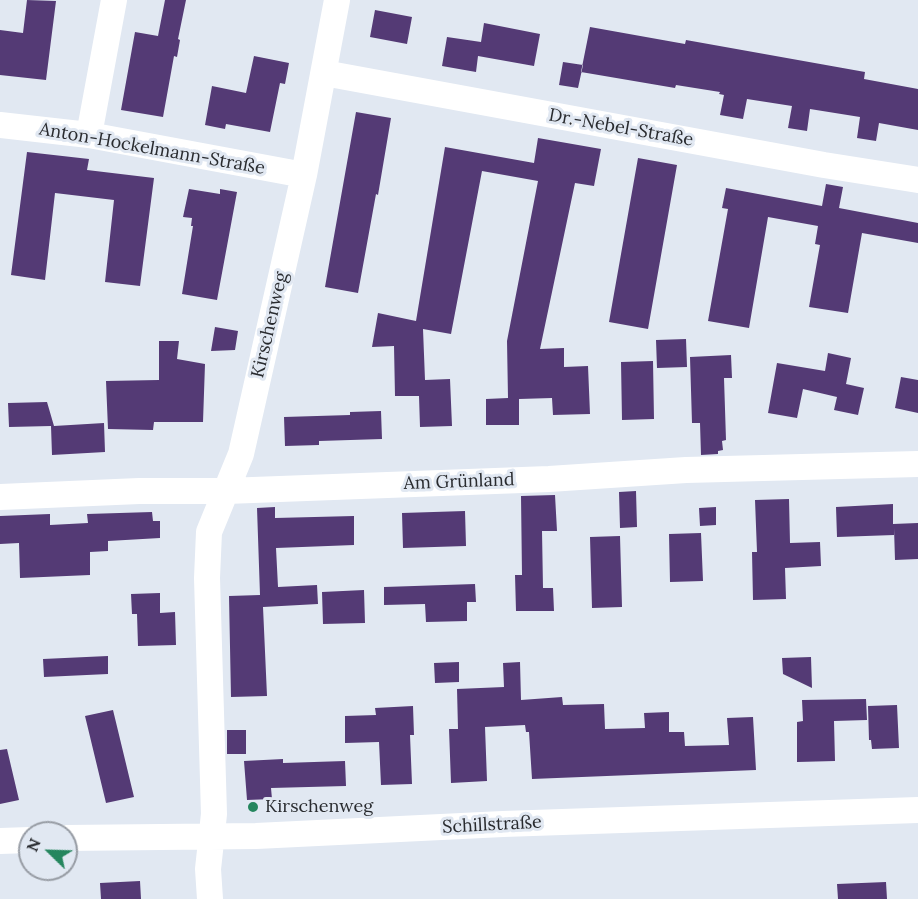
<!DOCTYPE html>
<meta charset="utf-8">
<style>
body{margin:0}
#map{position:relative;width:918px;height:899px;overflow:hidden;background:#e1e8f2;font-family:Lora,serif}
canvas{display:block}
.north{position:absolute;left:18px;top:821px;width:60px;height:60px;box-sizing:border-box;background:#e1e8f2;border:2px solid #979ca4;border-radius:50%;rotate:293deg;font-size:16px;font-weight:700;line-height:24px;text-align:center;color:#292b2f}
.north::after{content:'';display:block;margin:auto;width:21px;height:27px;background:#25865e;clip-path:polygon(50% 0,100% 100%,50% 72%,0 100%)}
</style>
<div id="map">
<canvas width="918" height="899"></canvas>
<div class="north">N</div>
</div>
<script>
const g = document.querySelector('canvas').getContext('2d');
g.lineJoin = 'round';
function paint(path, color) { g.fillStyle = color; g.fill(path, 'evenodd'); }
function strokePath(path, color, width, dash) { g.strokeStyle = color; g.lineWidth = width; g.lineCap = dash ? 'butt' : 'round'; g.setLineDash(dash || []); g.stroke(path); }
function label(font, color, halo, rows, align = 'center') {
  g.font = font + ' Lora,serif'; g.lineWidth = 6; g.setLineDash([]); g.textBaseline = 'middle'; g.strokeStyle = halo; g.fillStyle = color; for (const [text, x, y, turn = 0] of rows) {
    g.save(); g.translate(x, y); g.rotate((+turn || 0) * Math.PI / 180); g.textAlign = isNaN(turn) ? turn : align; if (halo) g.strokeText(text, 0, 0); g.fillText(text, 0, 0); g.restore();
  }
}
paint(new Path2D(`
 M 27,0 L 56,1 L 46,80 L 0,75 L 0,30 L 23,33 Z
 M 165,0 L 186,0 L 178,39 L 180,40 L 177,57 L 174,56 L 163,117 L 121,110 L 135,32 L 158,36 Z
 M 375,10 L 412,17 L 407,44 L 370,37 Z
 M 484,23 L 540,34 L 534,66 L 478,56 L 476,72 L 442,66 L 447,37 L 481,42 Z
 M 590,27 L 685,44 L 686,40 L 865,72 L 864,79 L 918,89 L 918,130 L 879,123 L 876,141 L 857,138 L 860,117 L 810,109 L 807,131 L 788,128 L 792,106 L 747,99 L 743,119 L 720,115 L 724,95 L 719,94 L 720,92 L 676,85 L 675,88 L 581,72 Z
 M 254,56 L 289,63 L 285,84 L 280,83 L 270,132 L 226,124 L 225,129 L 205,125 L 212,86 L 246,93 Z
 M 563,62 L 583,65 L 578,88 L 559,85 Z
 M 356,112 L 391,118 L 378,195 L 376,194 L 358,293 L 325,287 Z
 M 538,138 L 601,149 L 594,186 L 575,183 L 540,349 L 564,348 L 564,367 L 588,366 L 590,414 L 553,415 L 552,398 L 519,399 L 519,425 L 486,425 L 486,399 L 508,398 L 507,341 L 538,181 L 482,171 L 451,334 L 423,329 L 425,380 L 450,379 L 452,426 L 420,427 L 419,396 L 395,396 L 394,346 L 372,347 L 378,313 L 416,321 L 445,147 L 534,163 Z
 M 27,152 L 89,159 L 87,170 L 154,178 L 140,286 L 105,282 L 114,200 L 55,193 L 45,280 L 11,275 Z
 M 638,158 L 677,165 L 648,329 L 609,322 Z
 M 826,184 L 843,187 L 839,208 L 918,223 L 918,243 L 862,233 L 848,313 L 809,307 L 820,245 L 815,244 L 818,226 L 768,217 L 749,328 L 708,321 L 728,209 L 722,208 L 726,188 L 822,206 Z
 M 189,189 L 220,194 L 220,189 L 237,192 L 217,300 L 182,294 L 193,226 L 191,226 L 192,218 L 183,217 Z
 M 215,327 L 238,331 L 235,350 L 211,351 Z
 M 686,339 L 687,367 L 657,368 L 656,340 Z
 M 159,341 L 179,341 L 177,359 L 205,364 L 203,422 L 154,422 L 153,430 L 108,429 L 106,381 L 159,380 Z
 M 828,353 L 851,358 L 846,384 L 864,388 L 858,415 L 834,410 L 837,397 L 803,389 L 797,418 L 768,413 L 777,363 L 825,371 Z
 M 731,355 L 732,378 L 724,378 L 726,440 L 722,441 L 723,450 L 718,451 L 718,454 L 701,455 L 700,423 L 692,423 L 690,357 Z
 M 653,361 L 654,419 L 622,420 L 621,362 Z
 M 901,377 L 918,380 L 918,413 L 895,408 Z
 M 47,402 L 54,426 L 104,423 L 105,452 L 52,455 L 51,426 L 9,427 L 8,403 Z
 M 381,411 L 382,439 L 319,441 L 319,445 L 285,446 L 284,417 L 350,415 L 350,412 Z
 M 636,491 L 637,527 L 620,528 L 619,492 Z
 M 555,495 L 557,531 L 542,531 L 543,588 L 553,588 L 554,611 L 516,611 L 515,575 L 522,575 L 521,496 Z
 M 789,499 L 790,543 L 820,542 L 821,566 L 785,568 L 786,599 L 753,600 L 752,552 L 757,552 L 755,500 Z
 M 893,504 L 893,524 L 918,523 L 918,559 L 895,560 L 894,528 L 894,535 L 837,537 L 836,507 Z
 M 275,507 L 275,518 L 354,516 L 354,545 L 276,548 L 278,587 L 317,585 L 318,604 L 263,607 L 267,696 L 231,697 L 229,596 L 260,595 L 257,508 Z
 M 716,507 L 716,525 L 700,526 L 699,508 Z
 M 465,511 L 466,546 L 403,548 L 402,513 Z
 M 152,512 L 153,521 L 160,521 L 160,538 L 108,541 L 108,551 L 90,552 L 90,575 L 20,578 L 19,543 L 0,544 L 0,516 L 50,514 L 50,525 L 88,523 L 87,514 Z
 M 701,533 L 703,581 L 670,582 L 669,534 Z
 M 620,536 L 622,607 L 592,608 L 590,537 Z
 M 475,584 L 476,602 L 467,602 L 467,621 L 426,622 L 425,604 L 384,605 L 384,587 Z
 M 364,590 L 365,623 L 323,624 L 322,592 Z
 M 160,593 L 160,613 L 175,612 L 176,645 L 138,646 L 137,614 L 132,614 L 131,594 Z
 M 108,656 L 108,674 L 44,677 L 43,659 Z
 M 811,657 L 812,688 L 783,674 L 782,658 Z
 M 459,662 L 459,682 L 435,683 L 434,663 Z
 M 520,662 L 521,700 L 562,697 L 563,705 L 604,704 L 605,729 L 645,728 L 644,713 L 669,712 L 669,732 L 684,732 L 685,746 L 729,745 L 727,718 L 753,717 L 756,770 L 532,779 L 529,732 L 526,732 L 525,725 L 485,727 L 487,781 L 451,783 L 449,729 L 458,729 L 457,689 L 504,687 L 503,663 Z
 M 866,699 L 867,720 L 834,721 L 835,761 L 797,762 L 797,722 L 803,721 L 802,700 Z
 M 897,705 L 899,748 L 872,749 L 871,740 L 869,740 L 868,706 Z
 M 413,706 L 414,735 L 410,735 L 412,784 L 381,785 L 379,742 L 345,743 L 345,716 L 376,715 L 375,708 Z
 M 113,710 L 134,797 L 106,803 L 85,716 Z
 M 227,730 L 246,730 L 246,754 L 227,754 Z
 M 7,749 L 19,800 L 0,804 L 0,750 Z
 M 283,759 L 283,763 L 345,761 L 346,786 L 271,788 L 272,799 L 247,800 L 244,761 Z
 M 140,881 L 141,899 L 101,899 L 100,883 Z
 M 886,882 L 887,899 L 838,899 L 837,884 Z`), '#543a75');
strokePath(new Path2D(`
 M 324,73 L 824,165 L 918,180
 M 0,125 L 89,135 L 304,175
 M 89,135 L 114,0
 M 0,497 L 139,491 L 226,491 L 549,479 L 686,470 L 918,464
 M 66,838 L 256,836 L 503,824 L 918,810
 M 0,841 L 30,840
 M 210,899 L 208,869 L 214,814 L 207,578 L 209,532 L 241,454 L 304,175 L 337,0`), '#fff', 26);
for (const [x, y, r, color] of [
 [253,807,6,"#25865e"]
]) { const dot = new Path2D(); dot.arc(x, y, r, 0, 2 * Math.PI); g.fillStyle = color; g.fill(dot); strokePath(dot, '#e1e8f2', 2); }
label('18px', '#292b2f', '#e1e8f2', [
 ["Dr.-Nebel-Straße",621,128,10],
 ["Anton-Hockelmann-Straße",152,149,10],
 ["Kirschenweg",270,325,-77],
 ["Am Grünland",459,482,-2],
 ["Schillstraße",492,825,-3]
]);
label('18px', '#292b2f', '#e1e8f2', [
 ["Kirschenweg",265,807]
], 'left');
</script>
